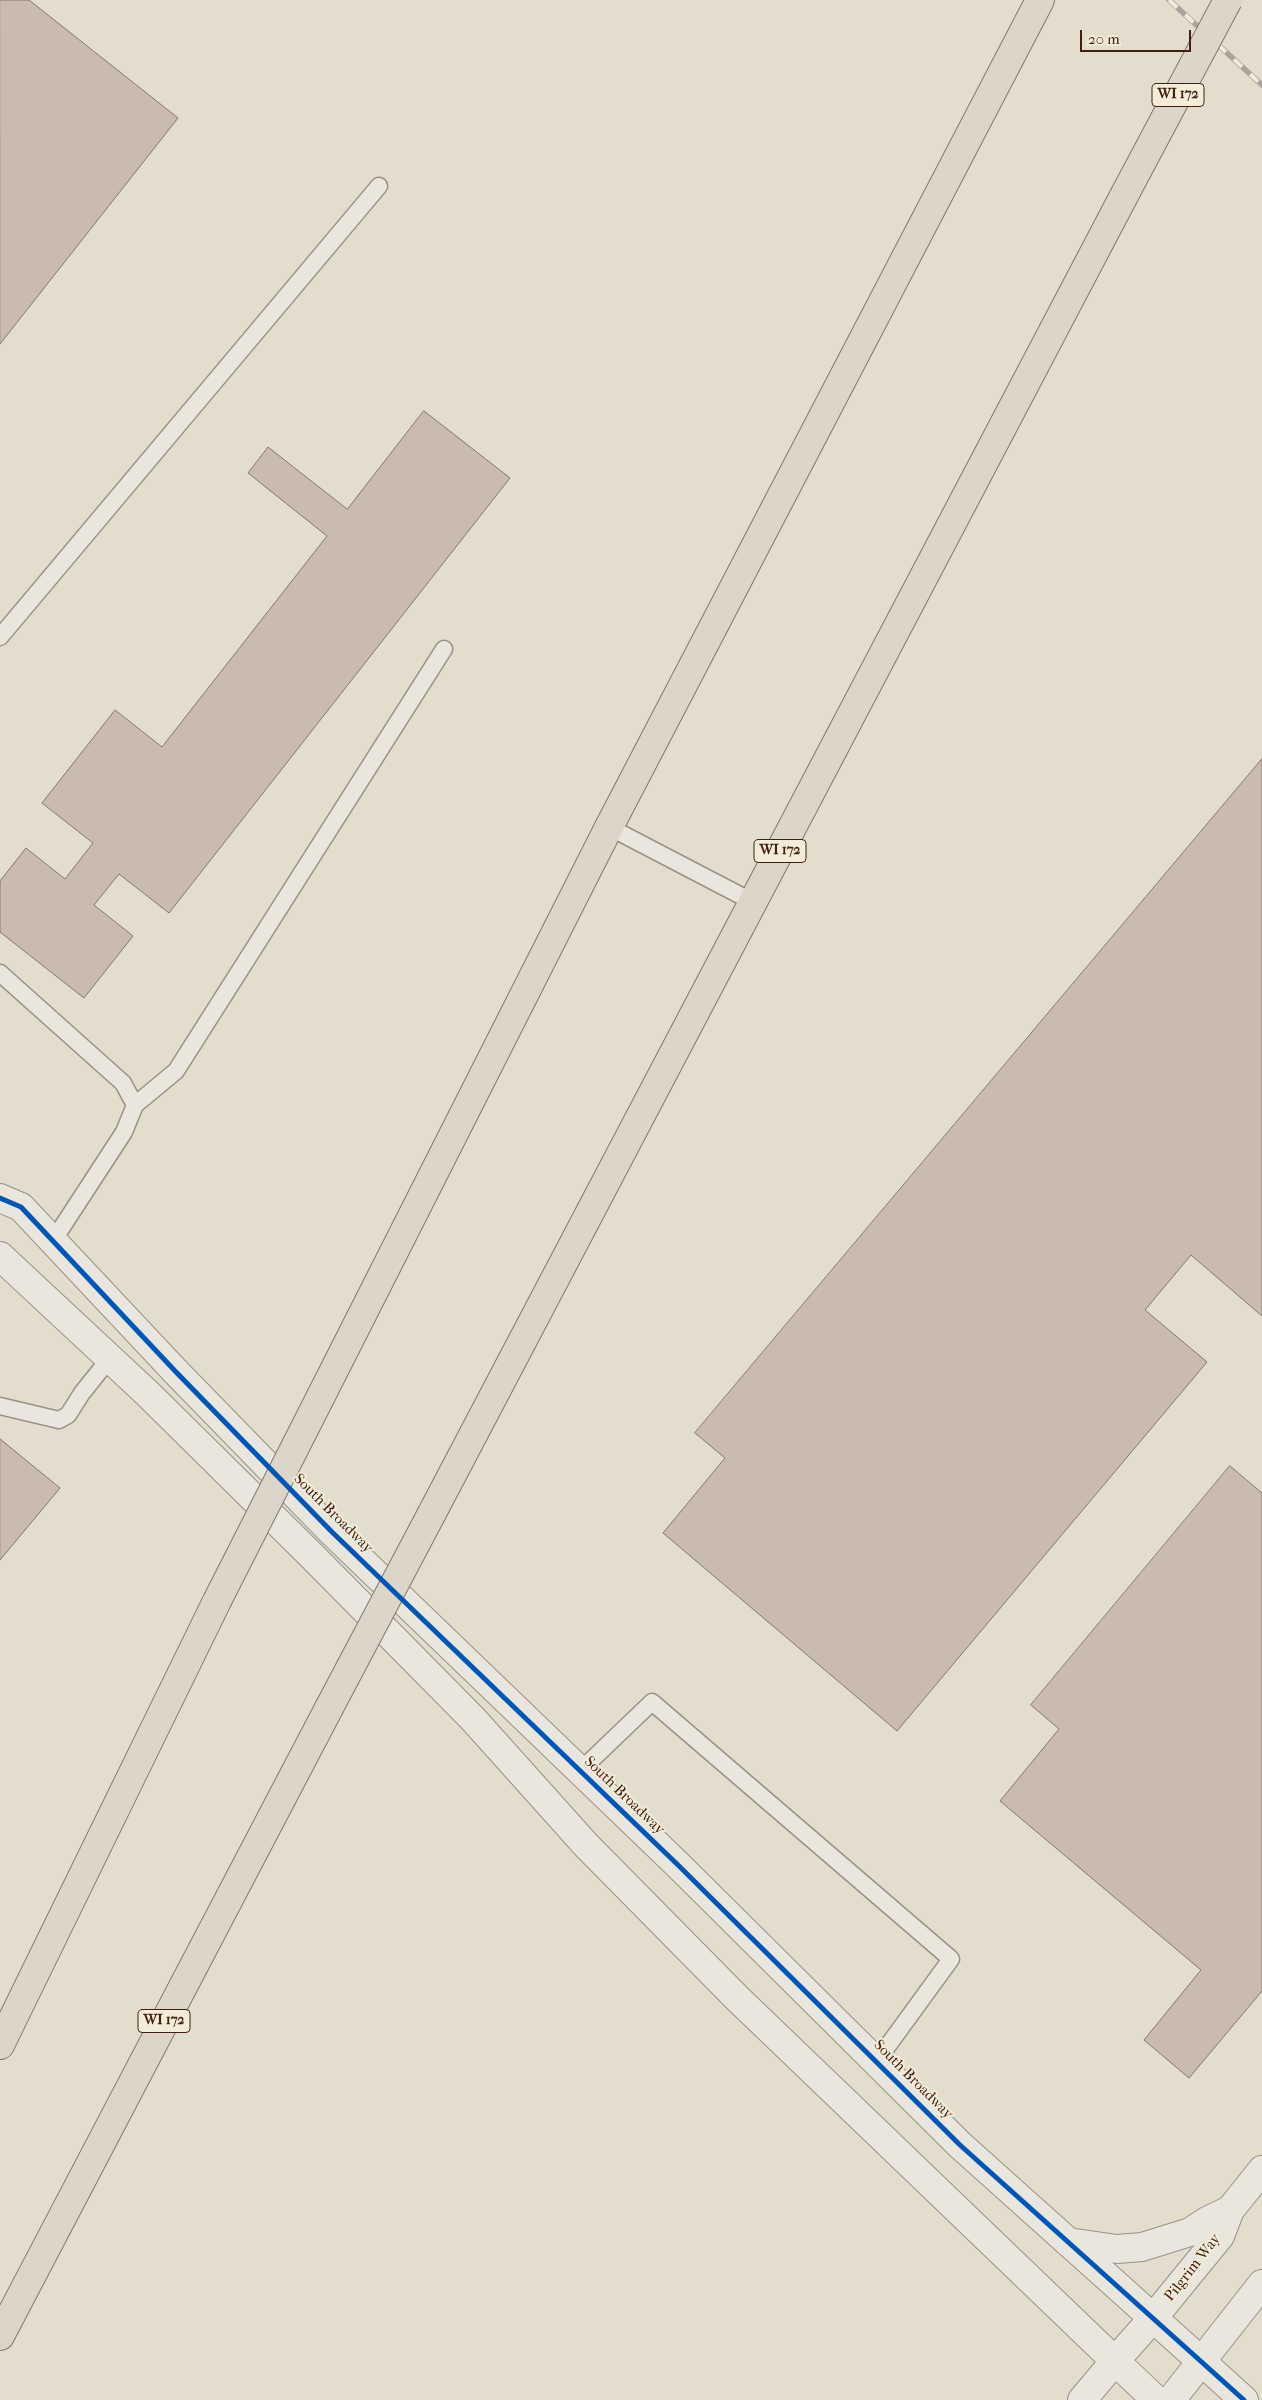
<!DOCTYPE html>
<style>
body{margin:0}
#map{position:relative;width:1262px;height:2400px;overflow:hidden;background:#e2ddcd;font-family:"IM FELL French Canon",serif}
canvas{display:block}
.scale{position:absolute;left:1080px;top:30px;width:111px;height:22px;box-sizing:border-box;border:2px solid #422010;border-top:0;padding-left:6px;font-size:15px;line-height:18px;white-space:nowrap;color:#422010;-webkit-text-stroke:4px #f2ecd9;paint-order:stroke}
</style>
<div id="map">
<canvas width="1262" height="2400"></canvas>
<div class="scale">20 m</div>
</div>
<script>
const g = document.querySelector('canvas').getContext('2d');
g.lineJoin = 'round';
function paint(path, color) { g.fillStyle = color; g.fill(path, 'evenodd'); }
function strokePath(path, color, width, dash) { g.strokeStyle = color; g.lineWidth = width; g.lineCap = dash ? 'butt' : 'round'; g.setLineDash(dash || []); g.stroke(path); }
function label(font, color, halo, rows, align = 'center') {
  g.font = font + ' "IM FELL French Canon",serif'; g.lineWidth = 4; g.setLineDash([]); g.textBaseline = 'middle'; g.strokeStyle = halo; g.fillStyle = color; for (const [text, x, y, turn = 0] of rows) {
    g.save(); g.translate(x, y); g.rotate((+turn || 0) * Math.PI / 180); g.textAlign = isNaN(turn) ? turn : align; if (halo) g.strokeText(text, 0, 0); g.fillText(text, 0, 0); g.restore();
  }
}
const building = new Path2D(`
 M 0,0 L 29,0 L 178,118 L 0,344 Z
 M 424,411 L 510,478 L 169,913 L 119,874 L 94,905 L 133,936 L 84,998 L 0,932 L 0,881 L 26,848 L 65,879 L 93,843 L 42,803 L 115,710 L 162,747 L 327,536 L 248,473 L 268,447 L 347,509 Z
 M 1262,759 L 1262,1316 L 1191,1255 L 1145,1310 L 1207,1362 L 897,1731 L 663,1533 L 725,1458 L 695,1433 Z
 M 0,1439 L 60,1488 L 0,1560 Z
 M 1230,1466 L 1262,1493 L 1262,1991 L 1189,2078 L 1144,2040 L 1201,1970 L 1000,1801 L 1059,1729 L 1031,1705 Z`);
paint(building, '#cabbb0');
strokePath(building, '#81786e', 1);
const service = new Path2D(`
 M 0,637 L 379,186
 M 609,827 L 753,902
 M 0,973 L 123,1083 L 135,1105 L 124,1132 L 53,1241
 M 135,1105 L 176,1071 L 444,649
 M 0,1406 L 59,1420 L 68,1415 L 82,1393 L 110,1358
 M 580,1771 L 652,1702 L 951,1959 L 876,2062`);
const minor = new Path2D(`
 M 0,1198 L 21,1207 L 176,1372 L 332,1532 L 678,1865 L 960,2145 L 1201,2361
 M 0,1256 L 147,1393 L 312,1556 L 473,1719 L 586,1845 L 737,1998 L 1115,2361 L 1082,2400`);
const tertiary = new Path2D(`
 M 1068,2242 L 1117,2249 L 1142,2247 L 1190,2232 L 1207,2221 L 1230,2210
 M 1201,2361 L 1244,2400
 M 1156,2400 L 1115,2361 L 1153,2318 L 1220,2236 L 1230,2210 L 1262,2170
 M 1171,2400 L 1262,2284`);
const motorway = new Path2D(`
 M 321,1396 L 609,827 L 1040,0
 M 432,1513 L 1127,190
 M 0,2045 L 217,1601
 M 0,2336 L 329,1708`);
strokePath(service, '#999186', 19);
strokePath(minor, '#999186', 30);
strokePath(tertiary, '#999186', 30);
strokePath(motorway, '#81786e', 30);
strokePath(service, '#e9e6de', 16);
strokePath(minor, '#e9e6de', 28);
strokePath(tertiary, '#e9e6de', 28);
strokePath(motorway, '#dcd6c9', 28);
const rail = new Path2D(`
 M 1169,0 L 1262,85`);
strokePath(rail, '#aba49d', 5.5);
strokePath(rail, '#f2ecd9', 4, [11]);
const motorwayBridge = new Path2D(`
 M 1127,190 L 1228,0
 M 217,1601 L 321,1396
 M 329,1708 L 432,1513`);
strokePath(motorwayBridge, '#81786e', 30, []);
strokePath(motorwayBridge, '#dcd6c9', 28);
strokePath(new Path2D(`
 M 0,1198 L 21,1207 L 176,1372 L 332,1532 L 678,1865 L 960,2145 L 1244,2400`), '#0057b8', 5);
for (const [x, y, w] of [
 [1178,95,52],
 [780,851,52],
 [164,2021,52]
]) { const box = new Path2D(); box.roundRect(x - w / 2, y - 11.5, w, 23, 4); g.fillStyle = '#f2ecd9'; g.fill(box); strokePath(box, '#422010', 1); }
label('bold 14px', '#422010', null, [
 ["WI 172",1178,95],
 ["WI 172",780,851],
 ["WI 172",164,2021]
]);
label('15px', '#422010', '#f2ecd9', [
 ["South Broadway",333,1514,45],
 ["South Broadway",624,1796,44],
 ["South Broadway",913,2080,45],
 ["Pilgrim Way",1193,2268,-52]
]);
</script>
